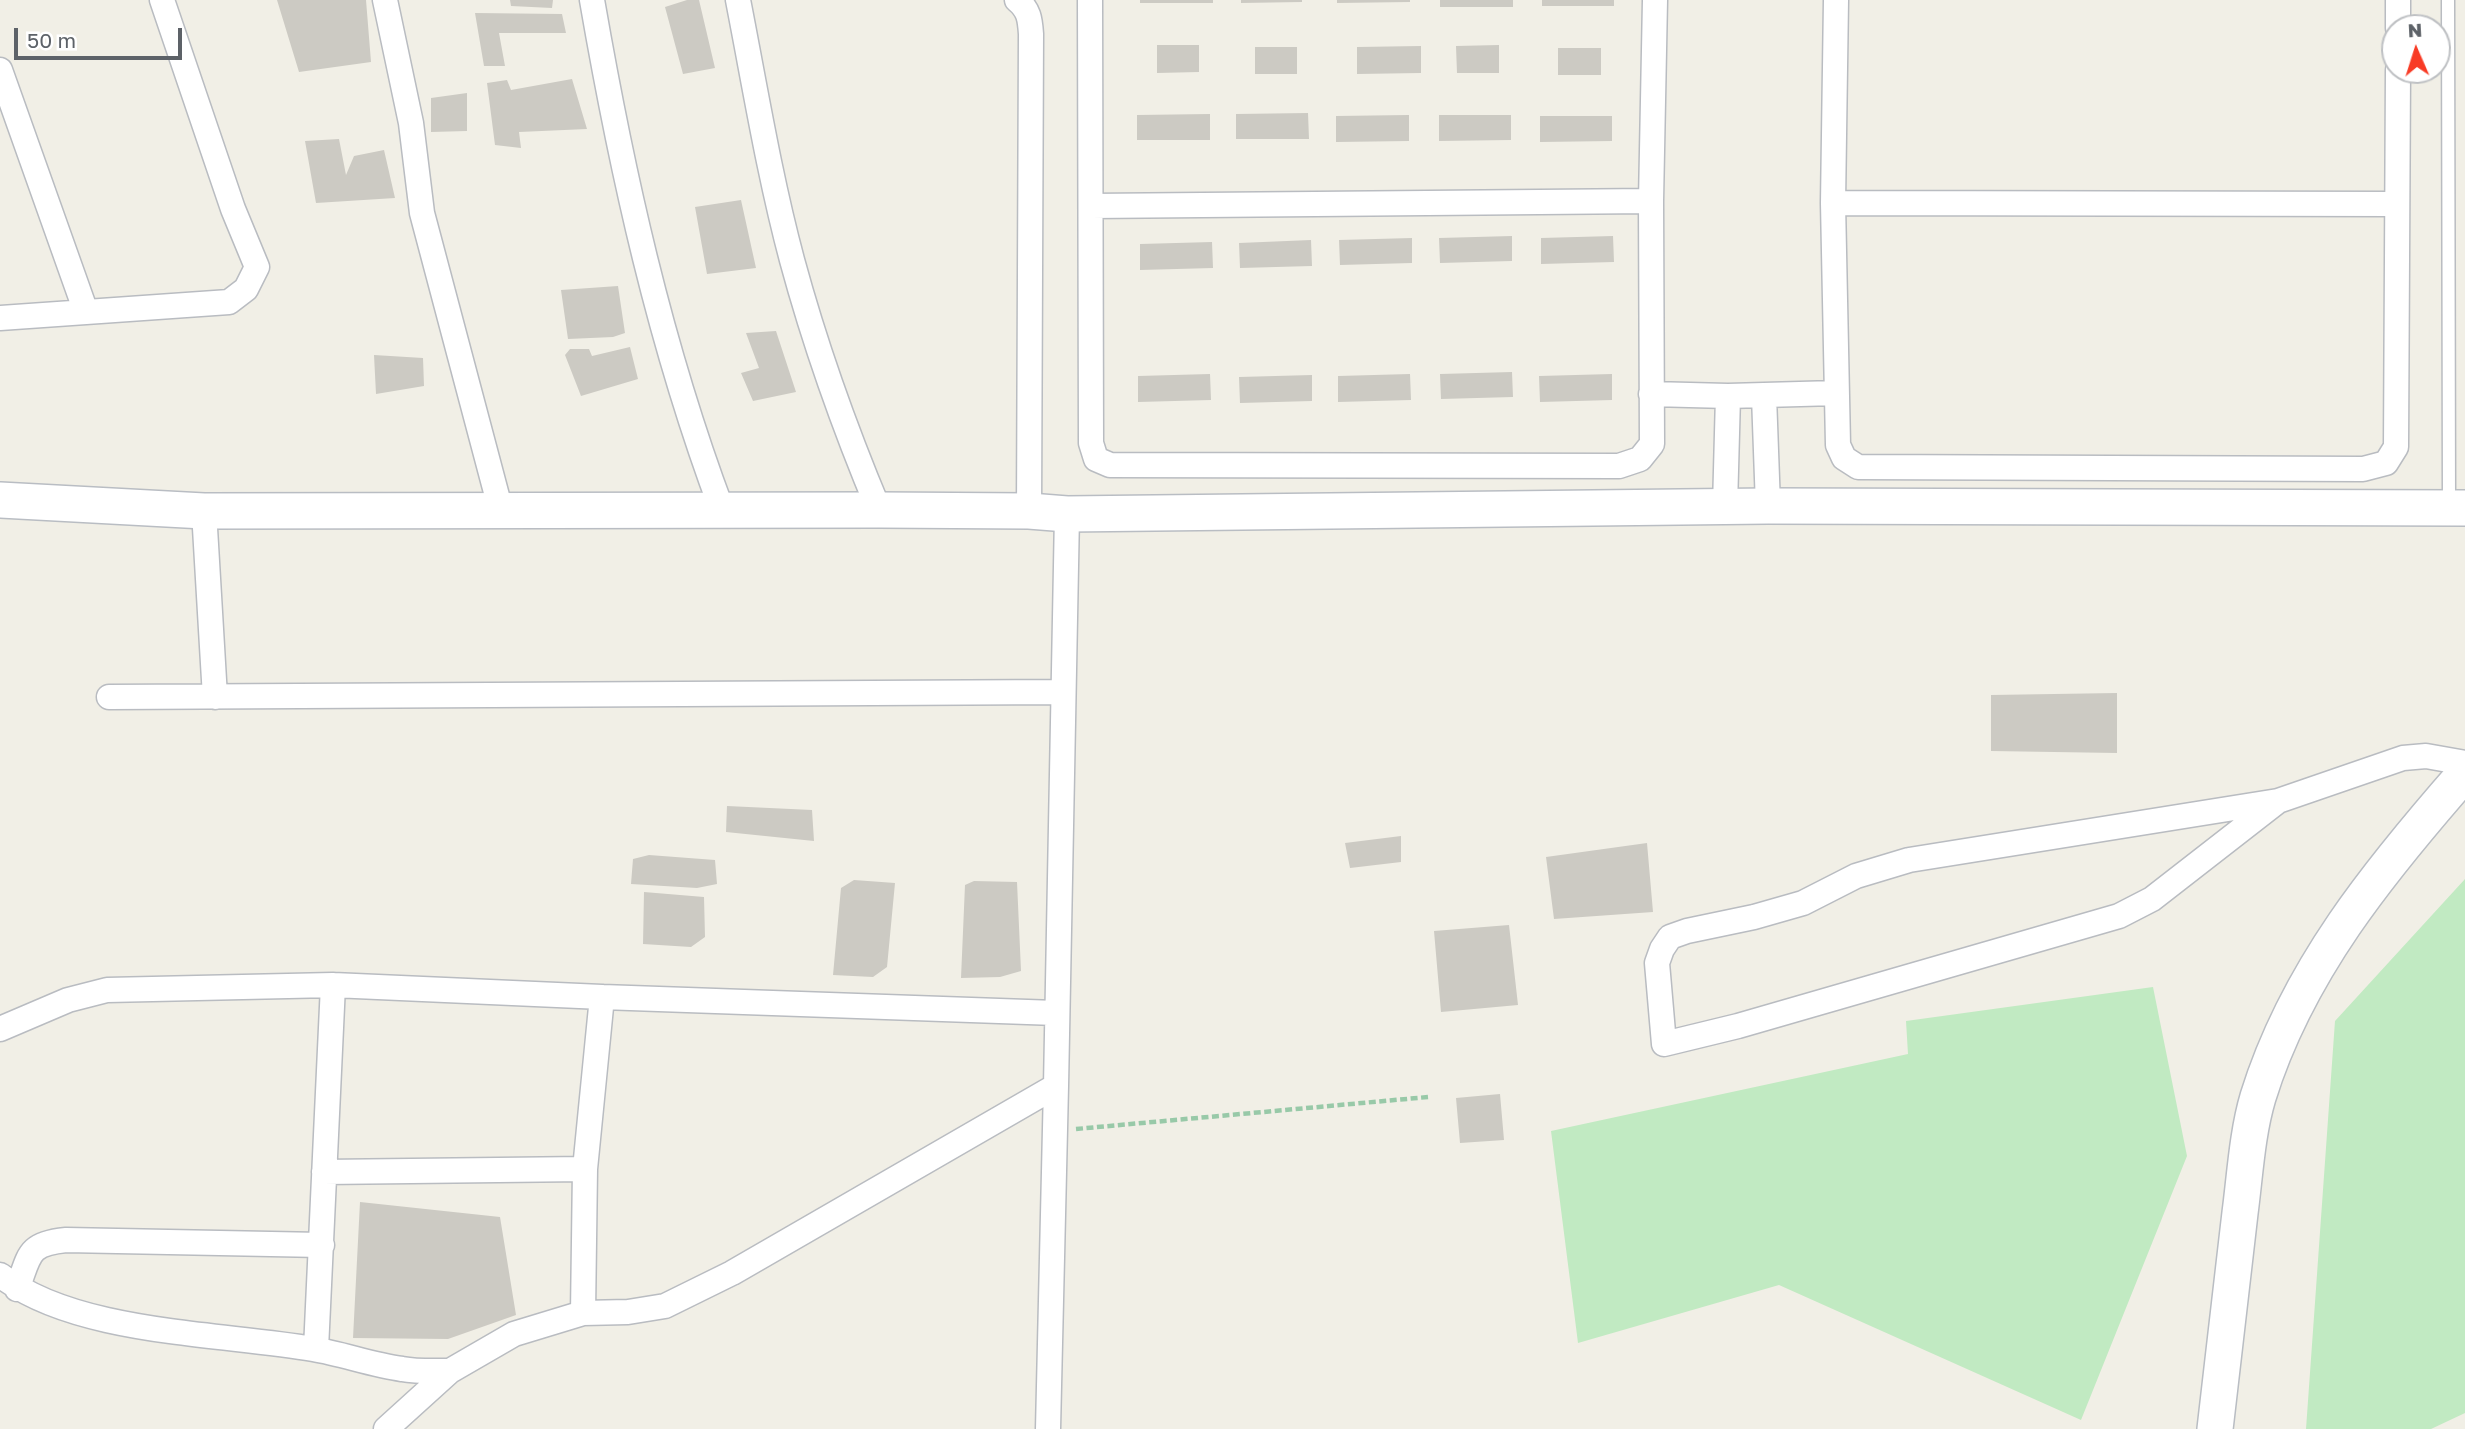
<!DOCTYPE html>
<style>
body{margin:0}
#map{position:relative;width:2465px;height:1429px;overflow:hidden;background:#f1efe6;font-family:"Golos Text",sans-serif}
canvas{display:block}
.north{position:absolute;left:2381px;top:14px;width:70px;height:70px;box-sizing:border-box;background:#fff;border:2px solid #bec0c3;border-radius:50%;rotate:357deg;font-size:19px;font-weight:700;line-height:28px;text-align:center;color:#5d6268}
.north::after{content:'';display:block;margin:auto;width:24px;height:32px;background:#f83b25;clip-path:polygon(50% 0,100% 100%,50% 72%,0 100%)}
.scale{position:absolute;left:14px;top:28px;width:168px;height:32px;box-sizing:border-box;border:4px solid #5d6268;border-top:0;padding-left:9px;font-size:21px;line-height:24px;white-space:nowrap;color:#5d6268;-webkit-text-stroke:5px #fff;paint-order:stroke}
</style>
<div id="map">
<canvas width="2465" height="1429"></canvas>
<div class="north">N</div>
<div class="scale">50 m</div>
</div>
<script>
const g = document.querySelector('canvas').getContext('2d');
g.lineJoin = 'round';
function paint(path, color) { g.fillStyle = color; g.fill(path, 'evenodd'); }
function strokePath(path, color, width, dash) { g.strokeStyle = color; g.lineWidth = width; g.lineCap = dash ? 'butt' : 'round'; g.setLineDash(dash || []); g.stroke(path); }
paint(new Path2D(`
 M 2465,879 L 2465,1413 L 2431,1429 L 2306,1429 L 2335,1021 Z
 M 2153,987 L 2187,1156 L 2081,1420 L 1779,1285 L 1578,1343 L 1551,1131 L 1908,1054 L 1906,1021 Z`), '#c1eac2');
paint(new Path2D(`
 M 277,0 L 366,0 L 371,62 L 299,72 Z
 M 510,0 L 553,0 L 552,8 L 511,6 Z
 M 687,0 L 699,0 L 715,68 L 683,74 L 665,7 Z
 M 1140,0 L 1213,0 L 1213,3 L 1140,3 Z
 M 1241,0 L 1302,0 L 1302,2 L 1241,3 Z
 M 1337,0 L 1410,0 L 1410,2 L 1337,3 Z
 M 1440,0 L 1513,0 L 1513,7 L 1440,7 Z
 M 1542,0 L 1614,0 L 1614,6 L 1542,6 Z
 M 475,13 L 562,14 L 566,33 L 499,33 L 505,66 L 484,66 Z
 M 1157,45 L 1199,45 L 1199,72 L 1157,73 Z
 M 1499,45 L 1499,73 L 1457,73 L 1456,46 Z
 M 1421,46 L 1421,73 L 1357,74 L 1357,47 Z
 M 1255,47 L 1297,47 L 1297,74 L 1255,74 Z
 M 1558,48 L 1601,48 L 1601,75 L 1558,75 Z
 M 572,79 L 587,129 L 519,132 L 521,148 L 495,145 L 487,83 L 507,80 L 511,90 Z
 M 467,93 L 467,131 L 431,132 L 431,98 Z
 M 1308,113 L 1309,139 L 1236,139 L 1236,114 Z
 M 1210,114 L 1210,140 L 1137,140 L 1137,115 Z
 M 1409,115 L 1409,141 L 1336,142 L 1336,116 Z
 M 1439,115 L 1511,115 L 1511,140 L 1439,141 Z
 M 1540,116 L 1612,116 L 1612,141 L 1540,142 Z
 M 339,139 L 346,175 L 354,156 L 384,150 L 395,198 L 316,203 L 305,141 Z
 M 741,200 L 756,268 L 707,274 L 695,207 Z
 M 1512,236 L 1512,261 L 1440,263 L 1439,238 Z
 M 1613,236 L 1614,262 L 1541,264 L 1541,238 Z
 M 1412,238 L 1412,263 L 1340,265 L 1339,240 Z
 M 1311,240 L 1312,266 L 1240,268 L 1239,243 Z
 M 1212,242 L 1213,268 L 1140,270 L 1140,244 Z
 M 618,286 L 625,333 L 613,337 L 568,339 L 561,290 Z
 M 776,331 L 796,392 L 753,401 L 741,373 L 759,368 L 746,333 Z
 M 630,347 L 638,379 L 581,396 L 565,355 L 570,349 L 589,349 L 592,356 Z
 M 374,355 L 423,358 L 424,386 L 376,394 Z
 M 1512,372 L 1513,397 L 1441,399 L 1440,374 Z
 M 1210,374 L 1211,400 L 1138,402 L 1138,376 Z
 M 1410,374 L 1411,400 L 1338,402 L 1338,376 Z
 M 1612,374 L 1612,400 L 1540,402 L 1539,376 Z
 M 1312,375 L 1312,401 L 1240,403 L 1239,377 Z
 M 2117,693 L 2117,753 L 1991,751 L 1991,695 Z
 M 727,806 L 812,810 L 814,841 L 726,832 Z
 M 1401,836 L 1401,862 L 1350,868 L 1345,843 Z
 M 1647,843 L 1653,912 L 1554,919 L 1546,857 Z
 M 649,855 L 715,860 L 717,884 L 697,888 L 631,884 L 633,859 Z
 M 854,880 L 895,883 L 887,967 L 873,977 L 833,975 L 841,888 Z
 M 974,881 L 1017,882 L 1021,971 L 1000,977 L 961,978 L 965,885 Z
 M 644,892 L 704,897 L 705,937 L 691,947 L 643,944 Z
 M 1509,925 L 1518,1005 L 1441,1012 L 1434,931 Z
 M 1500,1094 L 1504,1140 L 1460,1143 L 1456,1098 Z
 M 360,1202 L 500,1217 L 516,1315 L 448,1339 L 353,1338 Z`), '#cccac3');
const lane = new Path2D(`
 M 2448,0 L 2449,507`);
const street = new Path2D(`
 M 385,0 L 411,123 L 422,213 L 501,511
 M 592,0 C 622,173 660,345 722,510
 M 738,0 C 755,87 769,174 792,260 C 815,345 845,429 879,510
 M 1017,0 C 1029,10 1030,19 1031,34 L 1029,511
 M 1090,0 L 1091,443 L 1096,459 L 1110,465 L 1619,466 L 1640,459 L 1652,444 L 1651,201 L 1655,0
 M 1836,0 L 1833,203 L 1838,445 L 1844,458 L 1858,467 L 2363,469 L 2386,463 L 2396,447 L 2398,70
 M 2398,28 L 2398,0
 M 0,70 L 86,312
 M 1833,203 L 2397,204
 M 1091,206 L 1651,201
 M 0,318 L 229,302 L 246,289 L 257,267 L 233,209 L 162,0
 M 1651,394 L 1728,396 L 1836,393
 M 1764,396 L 1768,506
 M 1725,507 L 1728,396
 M 204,511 L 215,697
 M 109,697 L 1063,692
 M 2278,801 L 2152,899 L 2119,916 L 1738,1026 L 1664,1044 L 1657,963 L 1662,949 L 1670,937 L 1687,931 L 1754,917 L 1803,903 L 1856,876 L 1909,860 L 2278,801 L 2403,758 L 2426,756 L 2465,763
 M 0,1029 L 68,1000 L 107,990 L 333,985 L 602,997 L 1056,1013
 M 324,1172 L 585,1169
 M 0,1275 C 74,1334 221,1333 313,1349 C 343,1354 372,1365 402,1369 C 418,1372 434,1371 450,1371
 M 17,1289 C 30,1256 26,1244 66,1240 L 322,1245
 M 583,1313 L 585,1169 L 602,997
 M 316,1349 L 333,985
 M 386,1429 L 450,1371 L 514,1334 L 583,1313 L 628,1312 L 665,1306 L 732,1273 L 1056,1086 L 1067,514
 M 1048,1429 L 1056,1086`);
const secondary = new Path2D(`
 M 0,500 L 204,511 L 879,510 L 1029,511 L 1067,514 L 1768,506 L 2465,508
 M 2215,1429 C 2223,1357 2231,1285 2240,1213 C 2245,1175 2247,1134 2258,1097 C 2297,971 2380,870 2465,773`);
strokePath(lane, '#b9bcc1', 15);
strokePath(street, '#b9bcc1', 27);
strokePath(secondary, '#b9bdc3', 38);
strokePath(new Path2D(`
 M 1076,1129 L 1428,1097`), '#98c9a8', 4.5, [7, 3.5]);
strokePath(lane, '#fff', 12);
strokePath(street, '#fff', 24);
strokePath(secondary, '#fff', 35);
</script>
